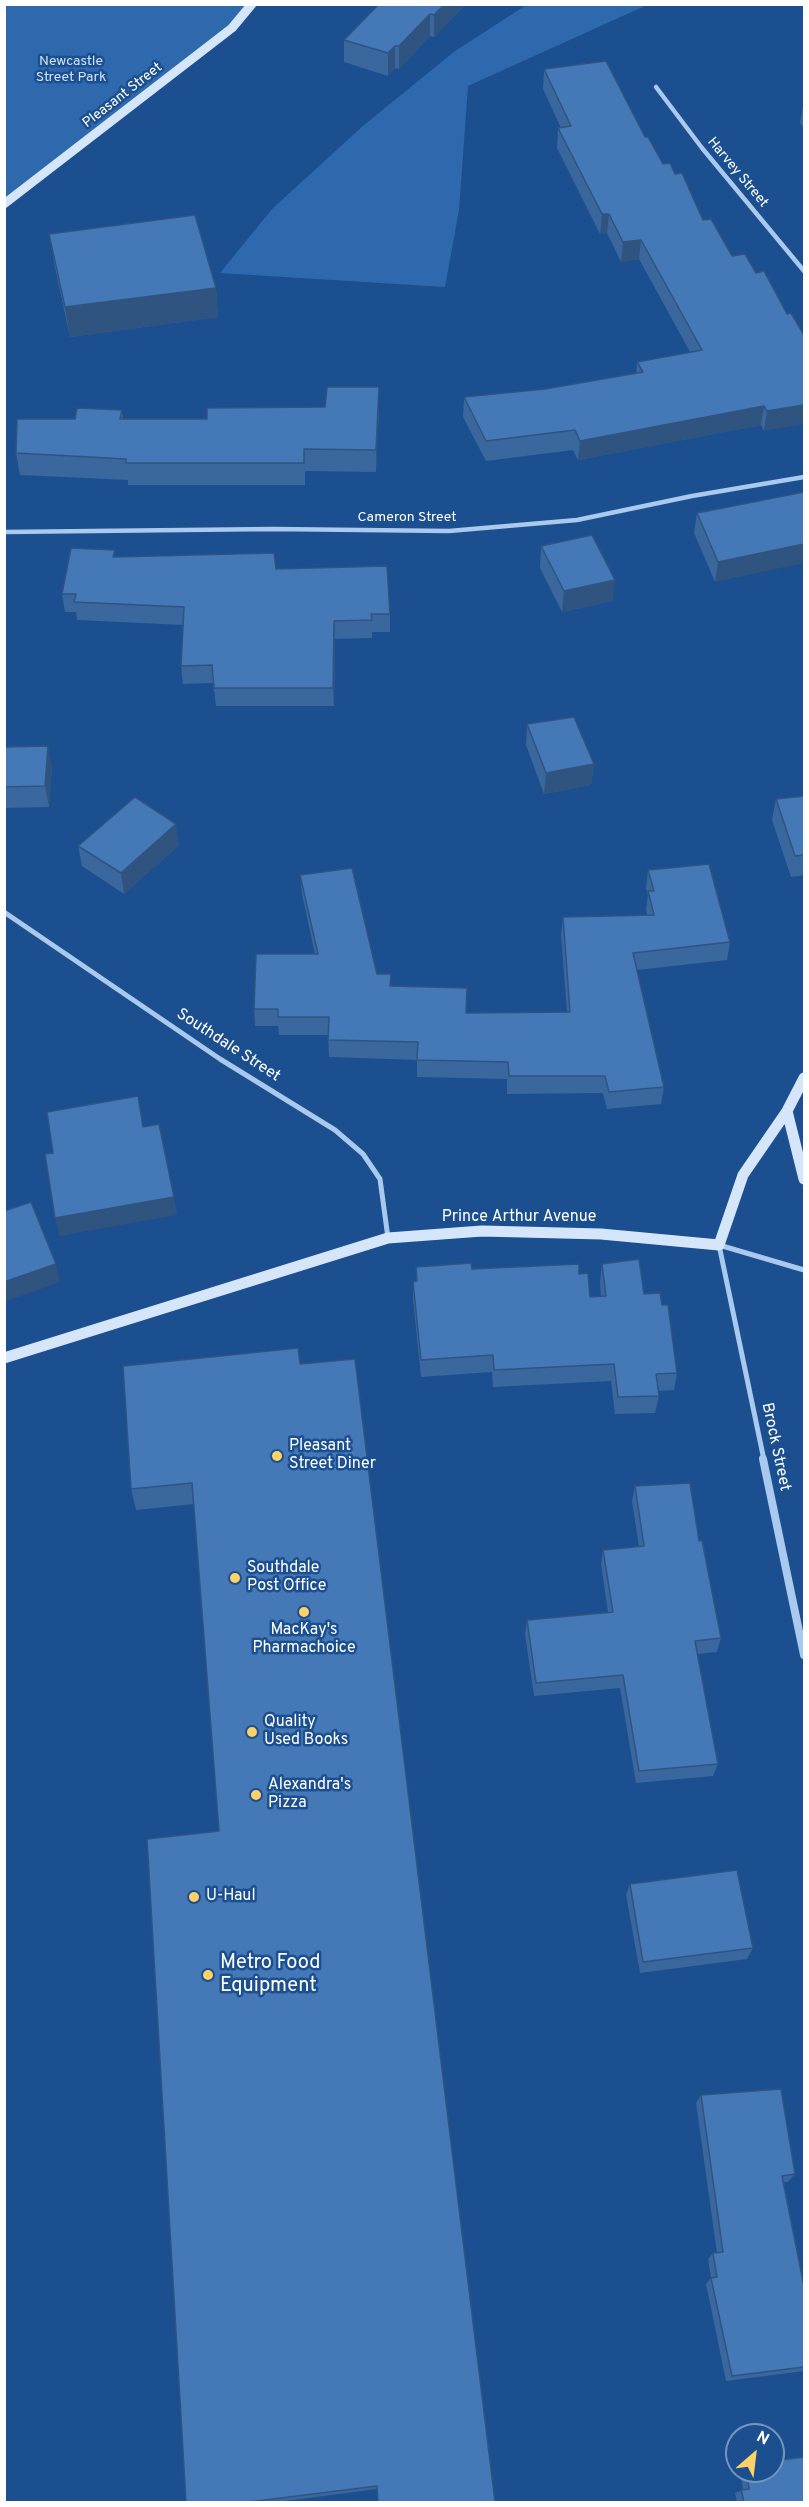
<!DOCTYPE html>
<style>
body{margin:0}
#map{position:relative;width:809px;height:2507px;overflow:hidden;background:#1b4f8f;font-family:Overpass,sans-serif}
canvas{display:block}
.frame{position:absolute;inset:0;border:6px solid #fff;pointer-events:none}
.north{position:absolute;left:725px;top:2423px;width:60px;height:60px;box-sizing:border-box;background:#1b4f8f;border:2px solid #7695bc;border-radius:50%;rotate:28deg;font-size:16px;font-weight:700;line-height:24px;text-align:center;color:#fff}
.north::after{content:'';display:block;margin:auto;width:21px;height:27px;background:#ffd166;clip-path:polygon(50% 0,100% 100%,50% 72%,0 100%)}
</style>
<div id="map">
<canvas width="809" height="2507"></canvas>
<div class="frame"></div>
<div class="north">N</div>
</div>
<script>
const g = document.querySelector('canvas').getContext('2d');
g.lineJoin = 'round';
function paint(path, color) { g.fillStyle = color; g.fill(path, 'evenodd'); }
function strokePath(path, color, width, dash) { g.strokeStyle = color; g.lineWidth = width; g.lineCap = dash ? 'butt' : 'round'; g.setLineDash(dash || []); g.stroke(path); }
function label(font, color, halo, rows, align = 'center') {
  g.font = font + ' Overpass,sans-serif'; g.lineWidth = 5; g.setLineDash([]); g.textBaseline = 'middle'; g.strokeStyle = halo; g.fillStyle = color; for (const [text, x, y, turn = 0] of rows) {
    g.save(); g.translate(x, y); g.rotate((+turn || 0) * Math.PI / 180); g.textAlign = isNaN(turn) ? turn : align; if (halo) g.strokeText(text, 0, 0); g.fillText(text, 0, 0); g.restore();
  }
}
paint(new Path2D(`
 M 528,4 L 647,5 L 468,86 L 459,210 L 445,287 L 220,273 L 272,209 L 364,125 L 455,51 Z
 M 5,5 L 252,5 L 232,28 L 5,204 Z`), '#2e69ad');
strokePath(new Path2D(`
 M 656,87 L 702,148 L 804,271
 M 4,532 L 273,529 L 449,531 L 577,520 L 692,496 L 804,477`), '#a9c9ee', 4.5);
strokePath(new Path2D(`
 M 4,912 L 220,1059 L 335,1130 L 363,1154 L 380,1179 L 388,1238
 M 764,1460 L 719,1245 L 804,1270`), '#a9c9ee', 5);
strokePath(new Path2D(`
 M 763,1459 L 804,1655`), '#a9c9ee', 8);
strokePath(new Path2D(`
 M 4,204 L 232,28 L 252,4`), '#d6e6fa', 9);
strokePath(new Path2D(`
 M 787,1111 L 804,1179
 M 4,1358 L 388,1238 L 482,1231 L 601,1234 L 719,1245 L 743,1175 L 787,1111 L 804,1078`), '#d6e6fa', 11);
paint(new Path2D(`
 M 379,4 L 465,5 L 434,37 L 430,36 L 399,69 L 395,68 L 388,76 L 344,62 L 344,40 Z
 M 544,69 L 645,137 L 663,164 L 675,174 L 703,220 L 732,256 L 756,273 L 787,314 L 764,431 L 761,425 L 578,460 L 573,450 L 486,461 L 463,417 L 464,397 L 545,389 L 636,374 L 637,362 L 690,352 L 639,259 L 621,262 L 607,233 L 600,234 L 557,148 L 558,128 L 561,128 L 543,89 Z
 M 804,105 L 804,129 L 800,123 L 803,106 Z
 M 49,234 L 216,288 L 218,317 L 70,337 L 54,263 Z
 M 379,387 L 379,409 L 376,472 L 305,471 L 305,485 L 128,485 L 128,480 L 20,475 L 16,453 L 75,419 L 122,410 L 123,419 L 207,419 L 325,407 Z
 M 804,492 L 715,582 L 694,533 L 697,513 Z
 M 541,546 L 613,601 L 562,612 L 540,568 Z
 M 116,557 L 276,569 L 390,614 L 390,632 L 372,632 L 372,638 L 335,639 L 334,706 L 216,706 L 213,683 L 183,684 L 181,666 L 183,625 L 77,620 L 76,612 L 65,612 L 62,594 Z
 M 527,724 L 594,764 L 591,785 L 544,794 L 526,745 Z
 M 4,747 L 52,767 L 49,807 L 4,808 Z
 M 804,796 L 804,875 L 791,877 L 772,820 L 776,799 Z
 M 179,845 L 124,894 L 82,866 L 78,846 Z
 M 648,870 L 730,942 L 727,960 L 637,970 L 664,1087 L 661,1104 L 607,1109 L 603,1093 L 507,1094 L 507,1079 L 417,1077 L 417,1060 L 329,1057 L 328,1035 L 279,1035 L 278,1026 L 255,1026 L 254,1009 L 315,954 L 302,894 L 300,875 L 377,974 L 391,974 L 391,986 L 466,1013 L 567,1012 L 561,935 L 563,917 L 647,915 L 646,909 L 648,895 L 646,889 Z
 M 602,1264 L 662,1305 L 677,1373 L 674,1390 L 658,1391 L 659,1396 L 655,1413 L 615,1414 L 611,1381 L 493,1387 L 492,1372 L 421,1377 L 413,1299 L 413,1282 L 416,1281 L 416,1267 L 579,1274 L 590,1297 L 601,1296 L 600,1282 Z
 M 298,1348 L 377,2489 L 277,2502 L 186,2502 L 219,1831 L 194,1504 L 136,1510 L 131,1489 Z
 M 635,1486 L 699,1541 L 721,1638 L 717,1652 L 697,1654 L 718,1764 L 713,1776 L 636,1783 L 620,1688 L 534,1696 L 525,1634 L 527,1620 L 608,1612 L 601,1564 L 603,1550 L 639,1547 L 632,1501 Z
 M 630,1884 L 753,1948 L 747,1959 L 640,1973 L 626,1895 Z
 M 701,2095 L 795,2174 L 788,2182 L 784,2182 L 804,2286 L 804,2371 L 726,2381 L 706,2284 L 711,2278 L 708,2259 L 713,2253 L 717,2253 L 696,2103 Z
 M 740,2471 L 773,2471 L 804,2502 L 737,2502 L 735,2493 L 743,2490 Z`), '#3a679d');
paint(new Path2D(`
 M 445,4 L 465,4 L 465,5 L 434,37 L 434,15 Z
 M 430,14 L 430,36 L 399,69 L 399,46 Z
 M 395,46 L 395,68 L 388,76 L 388,53 Z
 M 602,214 L 609,214 L 607,233 L 600,234 Z
 M 641,240 L 639,259 L 621,262 L 623,242 Z
 M 216,288 L 218,317 L 70,337 L 65,307 Z
 M 379,387 L 379,409 L 376,472 L 376,450 Z
 M 804,405 L 804,424 L 764,431 L 767,411 Z
 M 764,406 L 761,425 L 578,460 L 580,441 Z
 M 804,544 L 804,563 L 715,582 L 718,562 Z
 M 615,580 L 613,601 L 562,612 L 564,591 Z
 M 334,621 L 335,639 L 334,706 L 333,688 Z
 M 48,746 L 52,767 L 49,807 L 45,786 Z
 M 594,764 L 591,785 L 544,794 L 546,773 Z
 M 176,824 L 179,845 L 124,894 L 121,873 Z
 M 174,1197 L 177,1215 L 60,1236 L 55,1218 Z
 M 56,1264 L 60,1282 L 4,1302 L 4,1282 Z`), '#305480');
const building = new Path2D(`
 M 379,4 L 445,4 L 434,15 L 430,14 L 399,46 L 395,46 L 388,53 L 344,40 Z
 M 606,61 L 645,137 L 648,137 L 663,164 L 670,163 L 675,174 L 682,173 L 703,220 L 711,219 L 732,256 L 745,254 L 756,273 L 764,271 L 787,314 L 791,313 L 804,335 L 804,405 L 767,411 L 764,406 L 580,441 L 575,430 L 486,441 L 464,397 L 545,389 L 643,372 L 637,362 L 702,350 L 641,240 L 623,242 L 609,214 L 602,214 L 558,128 L 571,126 L 544,69 Z
 M 195,215 L 216,288 L 65,307 L 49,234 Z
 M 327,387 L 379,387 L 376,450 L 304,449 L 304,463 L 126,463 L 126,459 L 16,453 L 17,419 L 75,419 L 77,408 L 122,410 L 120,419 L 207,419 L 207,408 L 325,407 Z
 M 804,492 L 804,544 L 718,562 L 697,513 Z
 M 592,535 L 615,580 L 564,591 L 541,546 Z
 M 71,548 L 115,550 L 113,557 L 274,553 L 276,569 L 387,566 L 390,614 L 371,614 L 372,620 L 334,621 L 333,688 L 214,688 L 212,665 L 181,666 L 184,607 L 74,602 L 76,594 L 62,594 Z
 M 574,717 L 594,764 L 546,773 L 527,724 Z
 M 48,746 L 45,786 L 4,787 L 4,747 Z
 M 804,796 L 804,855 L 795,856 L 776,799 Z
 M 135,797 L 176,824 L 121,873 L 78,846 Z
 M 709,864 L 730,942 L 633,953 L 664,1087 L 609,1092 L 605,1076 L 509,1076 L 508,1062 L 417,1060 L 418,1042 L 328,1040 L 329,1017 L 278,1017 L 278,1009 L 254,1009 L 256,954 L 318,954 L 300,875 L 352,868 L 377,974 L 391,974 L 390,986 L 467,988 L 466,1013 L 570,1012 L 563,917 L 654,915 L 648,891 L 654,891 L 648,870 Z
 M 138,1096 L 143,1127 L 159,1124 L 174,1197 L 55,1218 L 45,1154 L 53,1153 L 47,1112 Z
 M 31,1202 L 56,1264 L 4,1282 L 4,1211 Z
 M 639,1259 L 644,1294 L 660,1293 L 662,1305 L 668,1305 L 677,1373 L 656,1374 L 659,1396 L 618,1397 L 614,1364 L 494,1370 L 493,1355 L 421,1360 L 413,1282 L 417,1281 L 416,1267 L 471,1263 L 472,1269 L 579,1264 L 579,1274 L 588,1273 L 590,1297 L 606,1296 L 602,1264 Z
 M 298,1348 L 300,1364 L 355,1359 L 495,2502 L 378,2502 L 377,2486 L 249,2502 L 186,2502 L 147,1839 L 219,1831 L 192,1483 L 131,1489 L 123,1366 Z
 M 690,1483 L 699,1541 L 702,1540 L 721,1638 L 695,1641 L 718,1764 L 639,1771 L 623,1675 L 536,1683 L 527,1620 L 613,1612 L 603,1550 L 644,1546 L 635,1486 Z
 M 737,1870 L 753,1948 L 643,1962 L 630,1884 Z
 M 781,2089 L 795,2174 L 782,2176 L 804,2286 L 804,2367 L 732,2376 L 711,2278 L 717,2277 L 713,2253 L 723,2252 L 701,2095 Z
 M 804,2457 L 804,2502 L 744,2502 L 741,2490 L 749,2489 L 747,2471 L 773,2471 L 773,2461 Z`);
paint(building, '#4478b7');
strokePath(building, '#305480', 1.5);
for (const [x, y, r, color] of [
 [277,1456,6,"#ffd166"],
 [235,1578,6,"#ffd166"],
 [304,1612,6,"#ffd166"],
 [252,1732,6,"#ffd166"],
 [256,1795,6,"#ffd166"],
 [194,1897,6,"#ffd166"],
 [208,1975,6,"#ffd166"]
]) { const dot = new Path2D(); dot.arc(x, y, r, 0, 2 * Math.PI); g.fillStyle = color; g.fill(dot); strokePath(dot, '#1b4f8f', 2); }
label('14px', '#cfe3fa', '#1b4f8f', [
 ["Newcastle",71,62],
 ["Street Park",71,78]
]);
label('14px', '#fff', '#1b4f8f', [
 ["Pleasant Street",123,96,-38],
 ["Harvey Street",737,173,50],
 ["Cameron Street",407,518]
]);
label('16px', '#fff', '#1b4f8f', [
 ["Southdale Street",228,1046,33],
 ["Prince Arthur Avenue",519,1218],
 ["Brock Street",775,1447,78]
]);
label('16px', '#fff', '#1b4f8f', [
 ["Pleasant",289,1447],
 ["Street Diner",289,1465],
 ["Southdale",247,1569],
 ["Post Office",247,1587],
 ["MacKay's",304,1631,"center"],
 ["Pharmachoice",304,1649,"center"],
 ["Quality",264,1723],
 ["Used Books",264,1741],
 ["Alexandra's",268,1786],
 ["Pizza",268,1804],
 ["U-Haul",206,1897]
], 'left');
label('20px', '#fff', '#1b4f8f', [
 ["Metro Food",220,1964],
 ["Equipment",220,1987]
], 'left');
</script>
